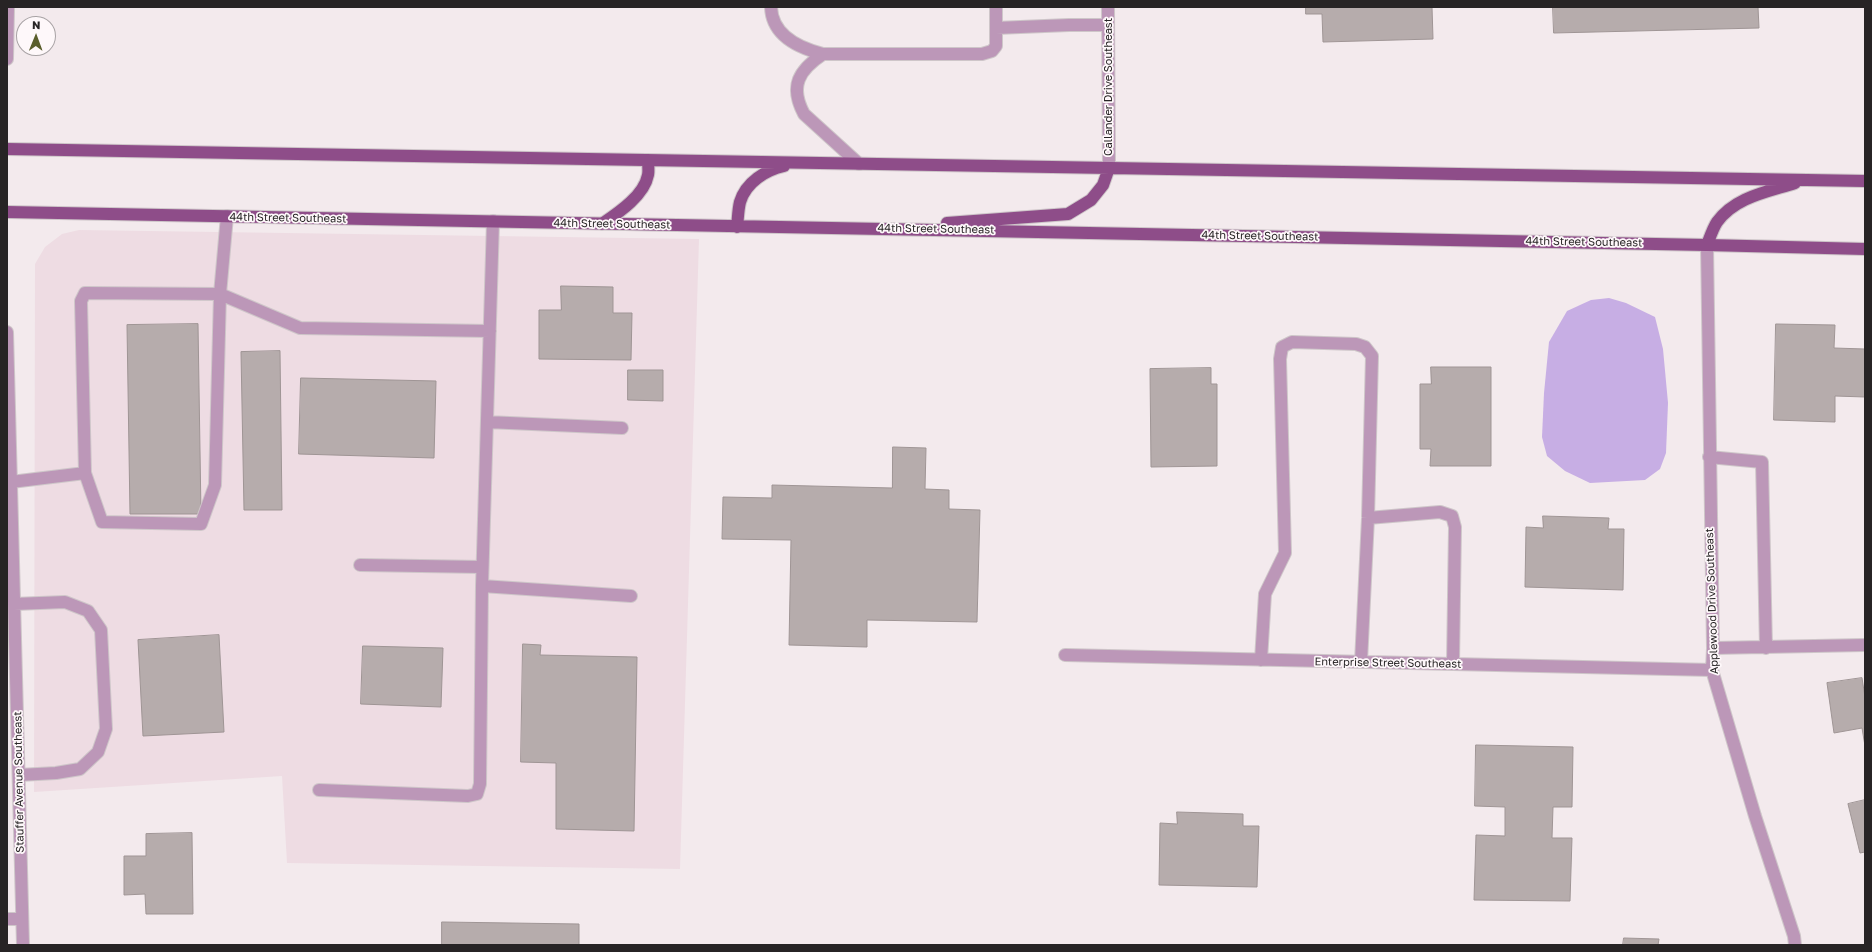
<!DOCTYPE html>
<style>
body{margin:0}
#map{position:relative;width:1872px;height:952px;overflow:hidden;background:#f3eaed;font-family:"Golos Text",sans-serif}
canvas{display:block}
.frame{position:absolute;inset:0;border:8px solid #272425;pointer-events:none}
.north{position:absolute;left:16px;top:16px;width:40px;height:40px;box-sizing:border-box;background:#fef8fa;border:1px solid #a8a3a5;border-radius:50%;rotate:1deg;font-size:11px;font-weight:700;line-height:16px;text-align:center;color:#272425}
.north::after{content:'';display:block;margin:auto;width:14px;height:18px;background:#5a5e2c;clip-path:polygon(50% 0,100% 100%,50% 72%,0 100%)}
</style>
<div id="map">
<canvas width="1872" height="952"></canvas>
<div class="frame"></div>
<div class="north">N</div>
</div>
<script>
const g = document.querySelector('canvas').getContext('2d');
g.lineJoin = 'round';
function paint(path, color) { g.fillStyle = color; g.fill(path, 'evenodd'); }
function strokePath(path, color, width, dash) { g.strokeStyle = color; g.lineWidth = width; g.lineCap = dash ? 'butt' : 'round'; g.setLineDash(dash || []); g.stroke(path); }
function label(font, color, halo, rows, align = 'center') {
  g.font = font + ' "Golos Text",sans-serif'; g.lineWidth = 3.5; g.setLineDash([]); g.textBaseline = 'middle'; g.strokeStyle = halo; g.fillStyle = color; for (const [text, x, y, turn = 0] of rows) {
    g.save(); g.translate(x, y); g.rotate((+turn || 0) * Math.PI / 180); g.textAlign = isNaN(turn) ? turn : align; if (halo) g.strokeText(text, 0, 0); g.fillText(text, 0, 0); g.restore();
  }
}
paint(new Path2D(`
 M 79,230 L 699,239 L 680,869 L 287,863 L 282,776 L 34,792 L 35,264 L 45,247 L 62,234 Z`), '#eedce3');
paint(new Path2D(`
 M 1609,298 L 1626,303 L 1655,317 L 1663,349 L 1668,403 L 1666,453 L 1660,469 L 1645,480 L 1590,483 L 1565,471 L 1547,456 L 1542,437 L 1544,393 L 1549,342 L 1567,311 L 1591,300 Z`), '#c7aee4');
const building = new Path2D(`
 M 1306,7 L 1432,7 L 1433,39 L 1323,42 L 1322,14 L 1306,14 Z
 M 1553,7 L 1758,7 L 1759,28 L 1554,33 Z
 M 561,286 L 613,287 L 613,313 L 632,313 L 631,360 L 539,359 L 539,310 L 561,310 Z
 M 198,324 L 201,514 L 130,514 L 127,325 Z
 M 1776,324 L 1835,325 L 1834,348 L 1865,349 L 1865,397 L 1835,396 L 1835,422 L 1774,420 Z
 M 280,351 L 282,510 L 244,510 L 241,352 Z
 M 1431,367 L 1491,367 L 1491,466 L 1430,466 L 1431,449 L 1420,449 L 1420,384 L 1431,384 Z
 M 1211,368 L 1211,384 L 1217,384 L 1217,466 L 1151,467 L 1150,369 Z
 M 628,370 L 663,370 L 663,401 L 628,400 Z
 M 301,378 L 436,381 L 434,458 L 299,454 Z
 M 893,447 L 926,448 L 925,489 L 949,490 L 949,509 L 980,510 L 977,622 L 867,620 L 867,647 L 789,645 L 791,540 L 722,539 L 723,497 L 772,498 L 772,485 L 892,488 Z
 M 1543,516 L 1609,518 L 1608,529 L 1624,529 L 1623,590 L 1525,587 L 1526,527 L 1543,528 Z
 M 219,635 L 224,732 L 143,736 L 138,640 Z
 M 523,644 L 541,645 L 540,655 L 637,657 L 634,831 L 556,829 L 556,763 L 521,762 Z
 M 363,646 L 443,648 L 441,707 L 361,704 Z
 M 1862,678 L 1865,697 L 1865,746 L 1862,728 L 1834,733 L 1827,683 Z
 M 1476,745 L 1573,747 L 1572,807 L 1553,807 L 1552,838 L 1572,838 L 1570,901 L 1474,900 L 1476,835 L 1505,836 L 1505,807 L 1475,806 Z
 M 1865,800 L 1865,852 L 1860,853 L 1848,804 Z
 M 1177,812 L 1243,814 L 1243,826 L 1259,826 L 1257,887 L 1159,885 L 1160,823 L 1177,824 Z
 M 192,833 L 193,914 L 146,914 L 145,894 L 124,895 L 124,856 L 146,856 L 146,834 Z
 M 442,922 L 579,924 L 579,945 L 442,945 Z
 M 1624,938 L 1659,939 L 1658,945 L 1623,945 Z`);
paint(building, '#b6acac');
strokePath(building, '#9f9595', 1);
const minor = new Path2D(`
 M 771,7 C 772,36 799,48 823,54 L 982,54 L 992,51 L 996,46 L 996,7
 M 1108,7 L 1109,168
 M 996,28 L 1069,25 L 1108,25
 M 823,54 C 799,70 789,86 804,114 L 859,164
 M 7,59 L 8,7
 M 493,221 L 482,586 L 631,596
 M 1707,245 L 1713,648 L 1712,670 L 1755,816 L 1794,936 L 1795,945
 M 7,332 L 23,945
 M 487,422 L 622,428
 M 1709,457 L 1762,462 L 1766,648
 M 85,473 L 102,522 L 201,524 L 215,485 L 220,294 L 227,216
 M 11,482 L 85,473 L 81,301 L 85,293 L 220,294 L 300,328 L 490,331
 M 1368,518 L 1440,512 L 1452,516 L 1455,527 L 1453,664
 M 360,565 L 482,567
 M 14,604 L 65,602 L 88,611 L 101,630 L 106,729 L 98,752 L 80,769 L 56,773 L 19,775
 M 1713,648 L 1865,645
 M 1065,655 L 1712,670
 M 1261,660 L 1265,594 L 1285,553 L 1280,359 L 1282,347 L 1292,342 L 1356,344 L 1365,347 L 1372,356 L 1368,518 L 1361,662
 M 319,790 L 468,796 L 477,794 L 480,784 L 482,586
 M 7,919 L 22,919`);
const major = new Path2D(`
 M 7,149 L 1865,181
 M 7,212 L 1707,245 L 1865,249
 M 947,223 L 1068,214 L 1091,200 L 1103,185 L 1109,168
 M 602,224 C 618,213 644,196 648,175 C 649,171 648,165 648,160
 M 737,227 C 738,219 738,210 740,202 C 746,182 766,170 784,166
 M 1707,245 C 1710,237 1713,228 1717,222 C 1735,197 1767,192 1795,183`);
strokePath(minor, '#cec6c9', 14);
strokePath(major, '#cec6c9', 14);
strokePath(minor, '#bc97b8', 12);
strokePath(major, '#8e4d89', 12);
label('11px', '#272425', '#fef8fa', [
 ["Callander Drive Southeast",1109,87,-90],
 ["44th Street Southeast",288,218,1],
 ["44th Street Southeast",612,224,1],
 ["44th Street Southeast",936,229,1],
 ["44th Street Southeast",1260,236,1],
 ["44th Street Southeast",1584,242,1],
 ["Applewood Drive Southeast",1712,601,-92],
 ["Enterprise Street Southeast",1388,663,1],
 ["Stauffer Avenue Southeast",19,782,-91]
]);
</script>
